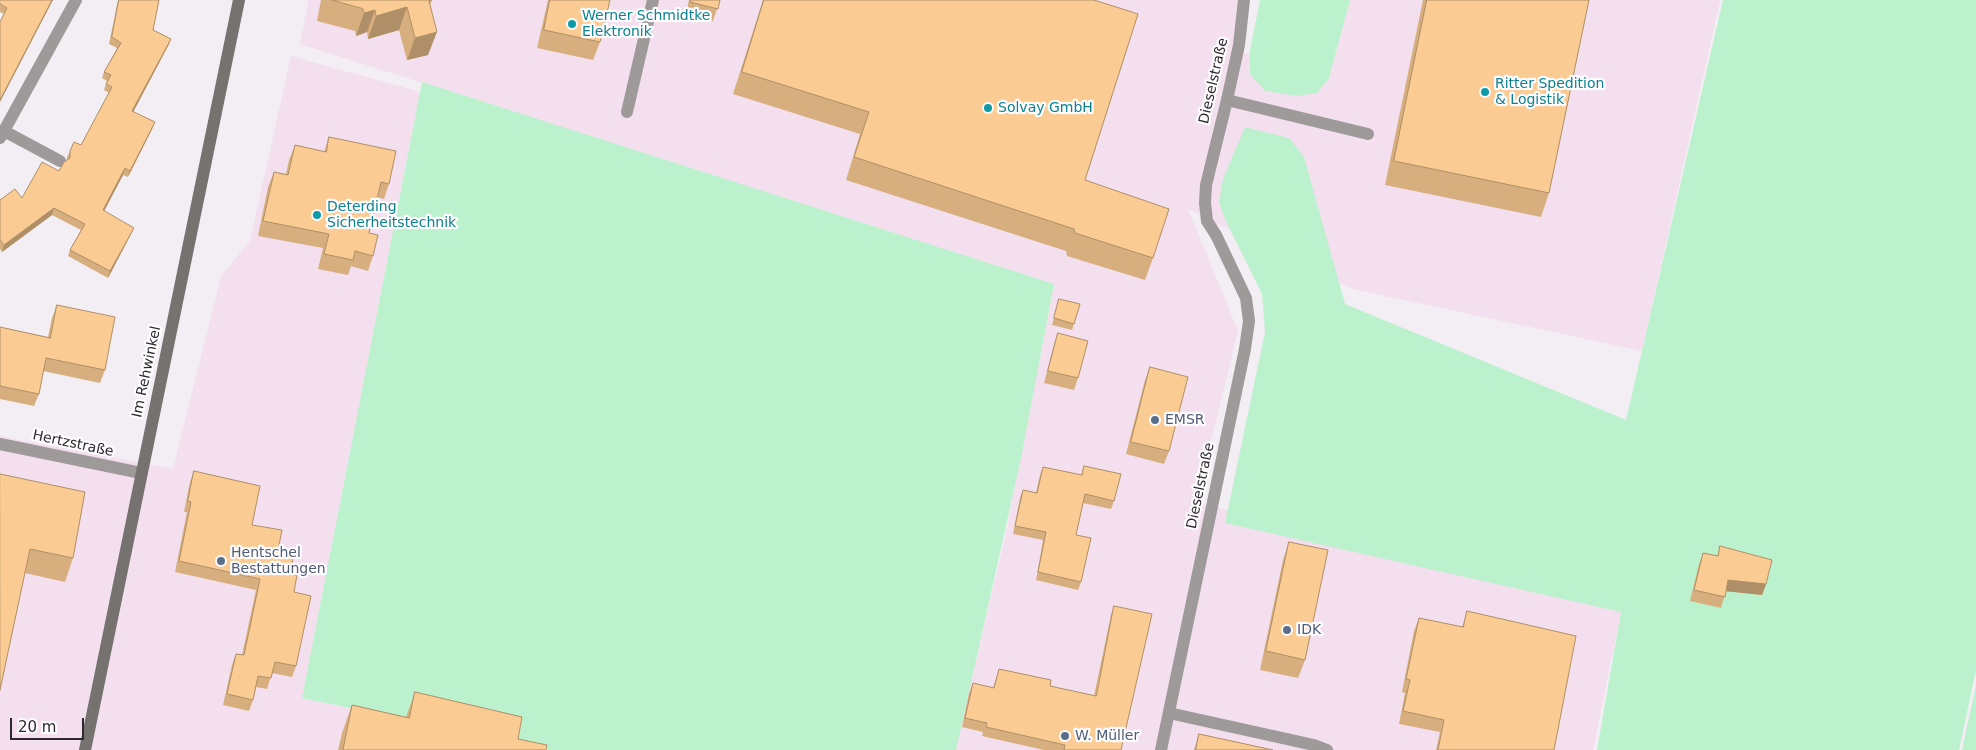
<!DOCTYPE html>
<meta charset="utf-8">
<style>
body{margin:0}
#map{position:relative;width:1976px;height:750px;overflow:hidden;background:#f2eef4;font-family:"DejaVu Sans",sans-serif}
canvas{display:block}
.scale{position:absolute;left:10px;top:718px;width:74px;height:22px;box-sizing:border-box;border:2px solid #2c2a2d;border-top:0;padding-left:6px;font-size:15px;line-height:18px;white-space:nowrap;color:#2c2a2d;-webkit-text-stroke:4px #fefcff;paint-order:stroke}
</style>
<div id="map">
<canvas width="1976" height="750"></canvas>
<div class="scale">20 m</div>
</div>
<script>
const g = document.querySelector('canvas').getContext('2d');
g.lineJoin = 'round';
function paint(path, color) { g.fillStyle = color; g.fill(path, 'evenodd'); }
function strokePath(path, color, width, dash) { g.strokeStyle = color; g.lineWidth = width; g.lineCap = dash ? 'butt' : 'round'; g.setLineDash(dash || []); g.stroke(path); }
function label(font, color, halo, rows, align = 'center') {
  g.font = font + ' "DejaVu Sans",sans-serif'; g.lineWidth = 4.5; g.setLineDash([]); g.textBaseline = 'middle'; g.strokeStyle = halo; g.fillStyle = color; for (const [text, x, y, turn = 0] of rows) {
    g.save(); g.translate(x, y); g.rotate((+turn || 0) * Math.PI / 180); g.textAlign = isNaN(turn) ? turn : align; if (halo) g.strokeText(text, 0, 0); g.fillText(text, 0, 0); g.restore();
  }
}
paint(new Path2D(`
 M 309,0 L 1239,0 L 1236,50 L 1249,55 L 1250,75 L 1329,78 L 1350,0 L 1720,0 L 1642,351 L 1353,289 L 1188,209 L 1238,331 L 1196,502 L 1621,612 L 1593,750 L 955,750 L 1006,533 L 1054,284 L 300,44 Z
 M 291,56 L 420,92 L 302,698 L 549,750 L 0,750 L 0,436 L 173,469 L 221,276 L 250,241 Z`), '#f3dfee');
paint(new Path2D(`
 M 1260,0 L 1350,0 L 1329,78 L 1317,93 L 1297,96 L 1265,91 L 1250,74 L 1249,55 Z
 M 1723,0 L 1976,0 L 1976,670 L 1959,750 L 1597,750 L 1621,612 L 1225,523 L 1265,332 L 1262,294 L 1224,217 L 1219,202 L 1223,179 L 1245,127 L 1289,138 L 1304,157 L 1345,304 L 1626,420 Z
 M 422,82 L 1054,284 L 1021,458 L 956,750 L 550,750 L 302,698 Z
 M 1976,685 L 1976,750 L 1962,750 Z`), '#bcf1ce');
strokePath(new Path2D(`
 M 1227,100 L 1368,134
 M 4,131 L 60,161
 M 1169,713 L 1314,745 L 1327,750`), '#9d9a99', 12);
strokePath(new Path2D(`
 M 627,112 L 653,0
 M 0,138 L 76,0
 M 0,444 L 141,473
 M 1161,750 L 1245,349 L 1249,321 L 1246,298 L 1216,235 L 1207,221 L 1205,203 L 1206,185 L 1227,100 L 1239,45 L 1244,0`), '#9d9a99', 12);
strokePath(new Path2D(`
 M 85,750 L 239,0`), '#75726f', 12);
paint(new Path2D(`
 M 0,0 L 53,0 L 4,14 L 0,12 Z
 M 118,0 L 159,0 L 153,30 L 171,39 L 168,46 L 133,112 L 155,122 L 152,129 L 128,177 L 123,175 L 104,211 L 131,234 L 108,278 L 68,256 L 70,250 L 81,230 L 52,215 L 2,252 L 0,249 L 0,200 L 22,198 L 59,171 L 67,160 L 67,157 L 70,151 L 81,145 L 109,93 L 104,90 L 107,81 L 102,78 L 104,72 L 117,48 L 109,44 Z
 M 321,0 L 432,0 L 430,5 L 428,55 L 407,60 L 399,30 L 368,39 L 367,32 L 356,36 L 355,31 L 317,21 Z
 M 548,0 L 610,0 L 600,42 L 593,60 L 537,48 Z
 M 689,0 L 720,0 L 713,21 L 686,14 Z
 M 763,0 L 1094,0 L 1085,180 L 1153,258 L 1145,280 L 1067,256 L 1066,251 L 846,180 L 860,134 L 733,94 Z
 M 1423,0 L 1589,0 L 1549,193 L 1541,217 L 1385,185 Z
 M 329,137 L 389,184 L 384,199 L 377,197 L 369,233 L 373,256 L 368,271 L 351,266 L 348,275 L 318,269 L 323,248 L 258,236 L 268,187 L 274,172 L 286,174 L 289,160 L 295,145 L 324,152 Z
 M 1059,299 L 1074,324 L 1072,330 L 1052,325 Z
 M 57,305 L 105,370 L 100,383 L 43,371 L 39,394 L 34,406 L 0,399 L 0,327 L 48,337 L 52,318 Z
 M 1058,333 L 1078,378 L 1074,390 L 1044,383 L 1054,345 Z
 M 1150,367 L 1169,451 L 1164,464 L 1126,454 L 1145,380 Z
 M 1084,466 L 1114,501 L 1111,509 L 1083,503 L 1076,535 L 1081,582 L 1078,590 L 1036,580 L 1043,540 L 1013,534 L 1020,498 L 1023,490 L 1036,493 L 1040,475 L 1043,467 L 1081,475 Z
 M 194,471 L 252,525 L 278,550 L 290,574 L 294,592 L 296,666 L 292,677 L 272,673 L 267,689 L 256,687 L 253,700 L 249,711 L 223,705 L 232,665 L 236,654 L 242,655 L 256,590 L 175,572 L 187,512 L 184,512 L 190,482 Z
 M 0,474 L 73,558 L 65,582 L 25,573 Z
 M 1289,542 L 1305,660 L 1298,678 L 1260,670 L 1283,560 Z
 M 1720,546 L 1766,584 L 1762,595 L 1726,591 L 1721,608 L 1690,601 L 1699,564 L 1703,553 L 1717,556 Z
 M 1114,606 L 1121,750 L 1044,750 L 982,736 L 983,732 L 962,727 L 969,693 L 973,683 L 993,688 L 999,669 L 1050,686 L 1094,696 L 1111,615 Z
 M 1467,611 L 1554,750 L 1436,750 L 1440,732 L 1399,724 L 1405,693 L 1402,692 L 1414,631 L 1419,618 L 1462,627 Z
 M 415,692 L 518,739 L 546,750 L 338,750 L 342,733 L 352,705 L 406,717 Z
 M 1199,734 L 1273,750 L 1194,750 Z`), '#d7af7e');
paint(new Path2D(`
 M 52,0 L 53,0 L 0,102 L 0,100 Z
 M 407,7 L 399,30 L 368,39 L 376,16 Z
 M 375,10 L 367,32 L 356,36 L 364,13 Z
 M 437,32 L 428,55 L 407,60 L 415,38 Z
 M 171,39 L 168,46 L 130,118 L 132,111 Z
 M 155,122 L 152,129 L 128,177 L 130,171 Z
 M 125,168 L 123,175 L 101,217 L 103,210 Z
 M 54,208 L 52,215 L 2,252 L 4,245 Z
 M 134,228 L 131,234 L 108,278 L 110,271 Z
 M 1728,580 L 1766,584 L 1762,595 L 1724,591 Z`), '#af8f67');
const building = new Path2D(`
 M 0,0 L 52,0 L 0,100 L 0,22 L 7,8 L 0,4 Z
 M 119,0 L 159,0 L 153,30 L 171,39 L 132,111 L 155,122 L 130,171 L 125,168 L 103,210 L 134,228 L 110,271 L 70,250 L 85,224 L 54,208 L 4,245 L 0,240 L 0,200 L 15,189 L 22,198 L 42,162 L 59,171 L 64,162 L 70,158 L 70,151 L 74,142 L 81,145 L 112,87 L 106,84 L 111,75 L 104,72 L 121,43 L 112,37 Z
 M 332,0 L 432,0 L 429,1 L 437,32 L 415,38 L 407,7 L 376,16 L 375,10 L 364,13 L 363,9 Z
 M 550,0 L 610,0 L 600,42 L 544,30 Z
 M 691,0 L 720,0 L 718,9 L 690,2 Z
 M 764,0 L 1094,0 L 1138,14 L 1085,180 L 1169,209 L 1153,258 L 1075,233 L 1074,229 L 854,157 L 869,112 L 742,72 Z
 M 1427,0 L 1589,0 L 1549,193 L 1394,161 Z
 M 329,137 L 396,151 L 389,184 L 381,182 L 369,233 L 378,235 L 373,256 L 355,251 L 353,260 L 324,254 L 329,234 L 263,221 L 274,172 L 288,175 L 295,145 L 326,152 Z
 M 1059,299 L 1080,304 L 1074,324 L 1054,318 Z
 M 57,305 L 115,317 L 105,370 L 46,358 L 39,394 L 0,386 L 0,327 L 50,338 Z
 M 1058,333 L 1088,341 L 1078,378 L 1048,371 Z
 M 1150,367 L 1188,377 L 1169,451 L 1131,442 Z
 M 1084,466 L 1121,474 L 1114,501 L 1085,494 L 1076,535 L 1091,538 L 1081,582 L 1038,572 L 1046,532 L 1015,526 L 1023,490 L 1037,493 L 1043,467 L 1082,475 Z
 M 194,471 L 260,486 L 252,525 L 282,530 L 278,550 L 294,553 L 290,574 L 297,575 L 294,592 L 311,596 L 296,666 L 275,662 L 271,678 L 258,676 L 253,700 L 227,694 L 236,654 L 244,655 L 260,579 L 179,561 L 191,502 L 188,501 Z
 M 0,474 L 85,492 L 73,558 L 30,549 L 0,690 Z
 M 1289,542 L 1328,550 L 1305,660 L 1266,651 Z
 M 1720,546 L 1772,560 L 1766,584 L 1728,580 L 1725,597 L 1694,590 L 1703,553 L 1718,556 Z
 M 1114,606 L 1152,614 L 1121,750 L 1064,750 L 1065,745 L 986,727 L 987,723 L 965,718 L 973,683 L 994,688 L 999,669 L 1051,680 L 1050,686 L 1096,696 Z
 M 1467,611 L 1576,636 L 1554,750 L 1438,750 L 1444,720 L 1403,711 L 1410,680 L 1406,679 L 1419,618 L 1463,627 Z
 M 415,692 L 522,717 L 518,739 L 547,745 L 546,750 L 343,750 L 352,705 L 409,718 Z
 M 1199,734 L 1273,750 L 1196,750 Z`);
paint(building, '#facc93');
strokePath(building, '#af8f67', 1);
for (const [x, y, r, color] of [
 [572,24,5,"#0f9aa8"],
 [1485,92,5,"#0f9aa8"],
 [988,108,5,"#0f9aa8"],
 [317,215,5,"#0f9aa8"],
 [1155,420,5,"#5c6f8a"],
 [221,561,5,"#5c6f8a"],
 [1287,630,5,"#5c6f8a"],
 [1065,736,5,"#5c6f8a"]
]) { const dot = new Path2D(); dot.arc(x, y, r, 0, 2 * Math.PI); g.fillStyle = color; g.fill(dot); strokePath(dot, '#fefcff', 2); }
label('14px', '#0d838f', '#fefcff', [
 ["Werner Schmidtke",582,16],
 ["Elektronik",582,32],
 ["Ritter Spedition",1495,84],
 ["& Logistik",1495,100],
 ["Solvay GmbH",998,108],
 ["Deterding",327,207],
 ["Sicherheitstechnik",327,223]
], 'left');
label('14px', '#2c2a2d', '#fefcff', [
 ["Dieselstraße",1214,81,-77],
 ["Im Rehwinkel",147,372,-78],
 ["Hertzstraße",73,444,12],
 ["Dieselstraße",1201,486,-78]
]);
label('14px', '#4e5e75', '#fefcff', [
 ["EMSR",1165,420],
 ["Hentschel",231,553],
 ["Bestattungen",231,569],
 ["IDK",1297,630],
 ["W. Müller",1075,736]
], 'left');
</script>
